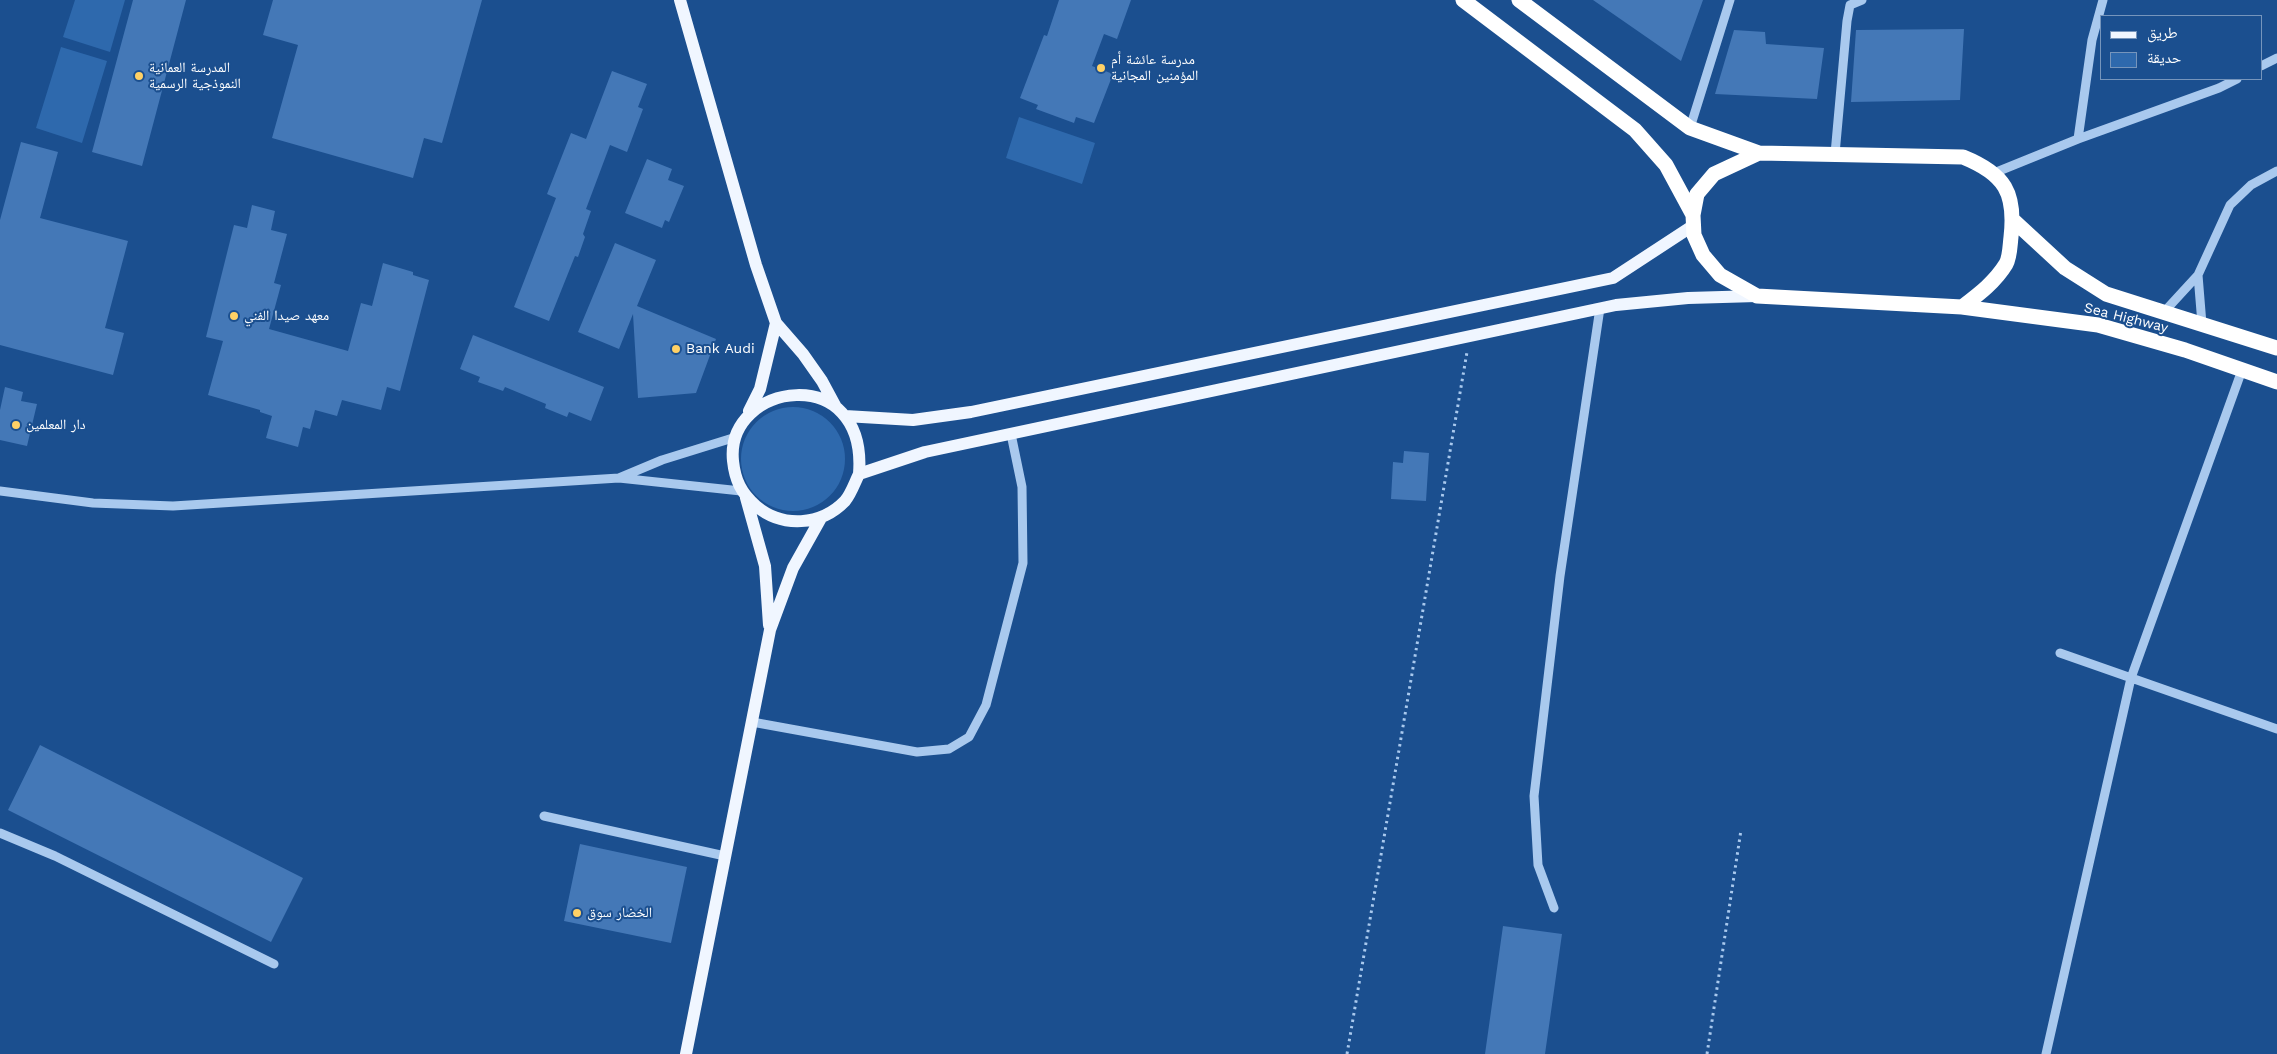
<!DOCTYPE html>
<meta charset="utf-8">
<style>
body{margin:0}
#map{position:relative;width:2277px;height:1054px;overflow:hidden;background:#1b4f8f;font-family:"Work Sans","Noto Naskh Arabic",sans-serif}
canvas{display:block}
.legend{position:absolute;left:2100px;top:15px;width:162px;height:65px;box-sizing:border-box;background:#1b4f8f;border:1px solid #7695bc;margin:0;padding:6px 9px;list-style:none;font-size:15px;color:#fff}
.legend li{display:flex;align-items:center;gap:10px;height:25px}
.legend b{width:25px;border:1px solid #7695bc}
</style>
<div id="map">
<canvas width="2277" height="1054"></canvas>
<ul class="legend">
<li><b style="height:6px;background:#f0f6ff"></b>طريق</li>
<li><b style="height:14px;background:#2e69ad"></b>حديقة</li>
</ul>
</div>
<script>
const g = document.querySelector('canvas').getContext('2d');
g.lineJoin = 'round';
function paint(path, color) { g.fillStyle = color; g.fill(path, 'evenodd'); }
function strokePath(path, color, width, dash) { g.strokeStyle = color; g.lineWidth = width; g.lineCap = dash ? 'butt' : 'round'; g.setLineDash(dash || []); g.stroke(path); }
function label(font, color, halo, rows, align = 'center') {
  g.font = font + ' "Work Sans","Noto Naskh Arabic",sans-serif'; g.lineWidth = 4; g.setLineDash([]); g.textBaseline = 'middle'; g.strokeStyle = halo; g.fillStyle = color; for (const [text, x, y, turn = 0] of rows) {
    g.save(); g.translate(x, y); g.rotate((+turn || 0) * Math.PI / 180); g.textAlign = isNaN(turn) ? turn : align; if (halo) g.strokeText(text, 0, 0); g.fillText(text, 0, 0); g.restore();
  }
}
paint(new Path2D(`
 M 75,0 L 125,0 L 110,52 L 63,37 Z
 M 61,47 L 107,61 L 82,143 L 36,128 Z
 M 1019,117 L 1095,143 L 1082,184 L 1006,158 Z
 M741 459a52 52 0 1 1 104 0a52 52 0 1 1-104 0Z`), '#2e69ad');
paint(new Path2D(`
 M 133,0 L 186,0 L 142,166 L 92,152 Z
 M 273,0 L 482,0 L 442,143 L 424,138 L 413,178 L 272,138 L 298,45 L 263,35 Z
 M 1059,0 L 1131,0 L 1117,39 L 1104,34 L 1092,66 L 1113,74 L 1094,123 L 1076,117 L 1074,123 L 1036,109 L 1038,105 L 1020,98 L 1044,35 L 1047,36 Z
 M 1593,0 L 1703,0 L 1681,61 Z
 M 1964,29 L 1960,100 L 1851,102 L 1856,30 Z
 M 1734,30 L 1765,32 L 1766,44 L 1824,48 L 1817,99 L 1715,94 Z
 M 612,71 L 647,84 L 638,107 L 643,109 L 627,152 L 610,145 L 586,209 L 591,211 L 583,234 L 585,237 L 578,257 L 575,256 L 549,321 L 514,307 L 556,198 L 547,194 L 571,133 L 586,139 Z
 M 21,142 L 58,152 L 40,218 L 128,241 L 105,328 L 124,333 L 113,375 L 0,345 L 0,220 Z
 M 647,159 L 672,169 L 668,180 L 684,186 L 669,222 L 665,220 L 662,228 L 625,213 Z
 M 252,205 L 275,211 L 271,230 L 287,234 L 274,283 L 281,285 L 269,329 L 348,351 L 361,303 L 372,306 L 383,263 L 413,272 L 413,275 L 429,280 L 400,391 L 387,387 L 381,410 L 342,400 L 337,416 L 315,410 L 310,429 L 303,427 L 298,447 L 266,438 L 272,416 L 260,412 L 260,410 L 208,395 L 223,341 L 206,337 L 234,225 L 247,228 Z
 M 615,243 L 656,260 L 637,306 L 716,339 L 696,393 L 638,398 L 633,314 L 619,349 L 578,332 Z
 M 473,335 L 604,387 L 591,421 L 569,412 L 567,417 L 545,408 L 546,404 L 505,387 L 503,391 L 478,382 L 480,377 L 460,369 Z
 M 5,387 L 23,392 L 21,401 L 37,404 L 27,446 L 0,440 L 0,410 Z
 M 1404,451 L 1429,453 L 1426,501 L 1391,499 L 1393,462 L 1403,463 Z
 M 40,745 L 303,878 L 271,942 L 8,810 Z
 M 580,844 L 687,867 L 671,943 L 564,921 Z
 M 1503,926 L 1562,934 L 1545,1054 L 1485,1054 Z`), '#4478b7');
strokePath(new Path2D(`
 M 1347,1054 L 1467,352
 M 1707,1054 L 1741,830`), '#a9c9ee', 3, [2.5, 4]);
strokePath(new Path2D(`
 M 2261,66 L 2277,58
 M 1690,128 L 1730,0
 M 2078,139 L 2092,40 L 2103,0
 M 1835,154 L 1847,21 L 1850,5 L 1862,0
 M 1994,173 L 2078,139 L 2219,88 L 2237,79
 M 2198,275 L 2202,324
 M 2164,312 L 2198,275 L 2230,205 L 2251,185 L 2277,171
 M 619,478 L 662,460 L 736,437
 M 0,491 L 93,503 L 173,506 L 619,478 L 741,491
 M 2060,653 L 2277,729
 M 752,722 L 917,752 L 949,749 L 969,737 L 986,705 L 1023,563 L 1022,487 L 1011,434
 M 544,816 L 725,856
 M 0,833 L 55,856 L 274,964
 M 1554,908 L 1538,865 L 1534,796 L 1560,576 L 1600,308
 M 2046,1054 L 2131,678 L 2242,370`), '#a9c9ee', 9);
strokePath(new Path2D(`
 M 680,0 L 756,265 L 776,323 L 803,354 L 822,381 L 836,407
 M 749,411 L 760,389 L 776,323
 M 845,416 L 913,420 L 971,412 L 1613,278 L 1694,225
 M 859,474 C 868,360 725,382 733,461 C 735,480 741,493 756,506 C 782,528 821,526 845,501 C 851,494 855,482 859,474 L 925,452 L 1616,305 L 1688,298 L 1757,296
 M 746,498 L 765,566 L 769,625
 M 686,1054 L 770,630 L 793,568 L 821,518`), '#f0f6ff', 12);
strokePath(new Path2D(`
 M 1463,0 L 1635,130 L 1666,165 L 1693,215
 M 1519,0 L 1690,128 L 1759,153
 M 1759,153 L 1963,157 C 2005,174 2016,193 2011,237 C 2010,245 2010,257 2006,264 C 1995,282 1979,294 1962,307 L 1757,296 L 1720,275 L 1703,255 L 1694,235 L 1693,215 L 1697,194 L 1714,174 Z
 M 2013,220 L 2065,268 L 2106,294 L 2277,348
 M 1962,307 L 2098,325 L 2185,350 L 2277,382`), '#fff', 15);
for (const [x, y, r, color] of [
 [1101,68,5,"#ffd166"],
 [139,76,5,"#ffd166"],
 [234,316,5,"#ffd166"],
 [676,349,5,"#ffd166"],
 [16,425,5,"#ffd166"],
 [577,913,5,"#ffd166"]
]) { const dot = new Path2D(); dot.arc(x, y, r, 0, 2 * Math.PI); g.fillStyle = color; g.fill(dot); strokePath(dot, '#1b4f8f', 2); }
label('14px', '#fff', '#1b4f8f', [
 ["مدرسة عائشة أم",1111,60],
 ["المؤمنين المجانية",1111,76],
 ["المدرسة العمانية",149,68],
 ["النموذجية الرسمية",149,84],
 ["معهد صيدا الفني",244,316],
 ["Bank Audi",686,349],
 ["دار المعلمين",26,425],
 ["الخضار سوق",587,913]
], 'left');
label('14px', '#fff', '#1b4f8f', [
 ["Sea Highway",2126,318,14]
]);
</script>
